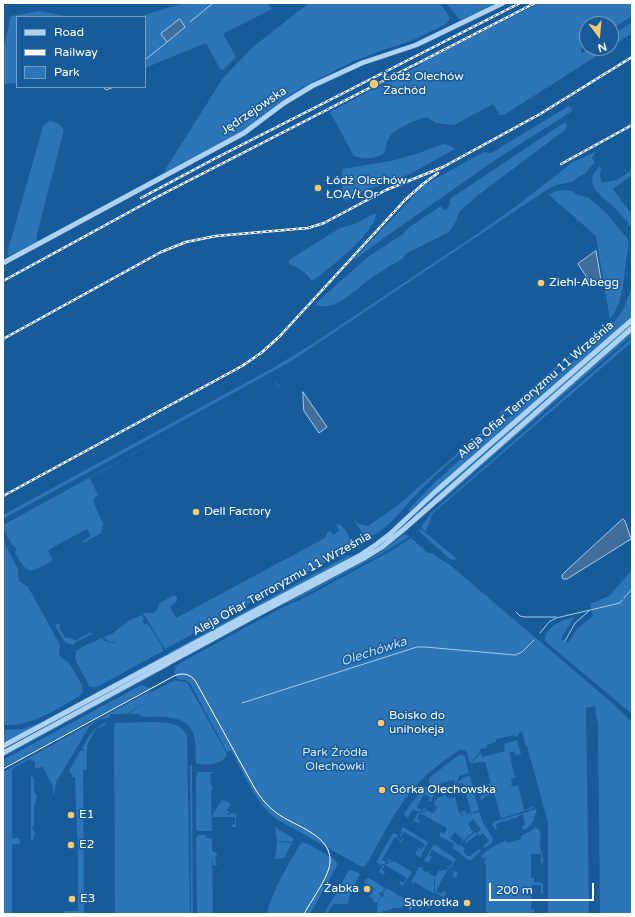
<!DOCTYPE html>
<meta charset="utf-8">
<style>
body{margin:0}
#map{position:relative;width:635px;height:917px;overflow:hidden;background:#185b9a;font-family:"Varela Round",sans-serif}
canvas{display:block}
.frame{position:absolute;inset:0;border:4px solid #fff;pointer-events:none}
.legend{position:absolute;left:16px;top:16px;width:130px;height:72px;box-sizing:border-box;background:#185b9a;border:1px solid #749dc2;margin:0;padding:5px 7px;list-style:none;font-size:12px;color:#fff}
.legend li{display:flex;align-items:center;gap:8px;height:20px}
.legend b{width:20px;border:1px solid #749dc2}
.north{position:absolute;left:579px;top:16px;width:40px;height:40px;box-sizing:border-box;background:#185b9a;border:1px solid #749dc2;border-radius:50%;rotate:164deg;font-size:11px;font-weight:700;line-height:16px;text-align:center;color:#fff}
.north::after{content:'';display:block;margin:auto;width:14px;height:18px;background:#ffca6e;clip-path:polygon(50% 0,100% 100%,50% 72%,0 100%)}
.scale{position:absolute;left:489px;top:883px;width:105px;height:18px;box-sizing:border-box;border:2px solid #fff;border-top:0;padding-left:5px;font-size:12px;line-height:14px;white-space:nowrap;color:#fff;-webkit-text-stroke:3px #185b9a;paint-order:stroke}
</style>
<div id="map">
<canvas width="635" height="917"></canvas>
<div class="frame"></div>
<ul class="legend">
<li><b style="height:5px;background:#aed2f1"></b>Road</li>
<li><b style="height:5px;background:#fff"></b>Railway</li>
<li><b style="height:11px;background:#2c75b7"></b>Park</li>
</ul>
<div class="north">N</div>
<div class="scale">200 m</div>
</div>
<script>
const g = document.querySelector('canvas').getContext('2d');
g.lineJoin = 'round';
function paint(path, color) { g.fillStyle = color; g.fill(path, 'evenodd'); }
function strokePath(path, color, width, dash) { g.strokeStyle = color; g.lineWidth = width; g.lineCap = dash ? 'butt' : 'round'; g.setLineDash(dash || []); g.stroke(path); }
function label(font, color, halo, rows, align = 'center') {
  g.font = font + ' "Varela Round",sans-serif'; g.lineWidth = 3; g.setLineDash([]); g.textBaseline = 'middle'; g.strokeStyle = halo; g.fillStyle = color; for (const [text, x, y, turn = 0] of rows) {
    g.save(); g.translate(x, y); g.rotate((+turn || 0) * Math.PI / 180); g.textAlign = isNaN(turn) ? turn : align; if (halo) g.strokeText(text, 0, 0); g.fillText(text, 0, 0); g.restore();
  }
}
paint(new Path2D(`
 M 183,3 L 267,3 L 272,9 L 223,34 L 236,57 L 223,70 L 220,69 L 206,43 L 145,68 L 145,17 L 138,17 Z
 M 310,3 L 440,3 L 449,16 L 449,20 L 446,24 L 409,42 L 389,48 L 356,60 L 301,88 L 285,98 L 246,129 L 235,135 L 165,172 L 165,170 L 223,78 L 253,47 L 300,10 Z
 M 446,3 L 498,3 L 460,20 Z
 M 540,3 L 632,3 L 632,16 L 611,30 L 611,24 L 587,24 L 587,45 L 581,48 L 582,53 L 591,48 L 609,48 L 504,115 L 500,115 L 493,104 L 454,125 L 436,123 L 427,117 C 415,120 400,126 391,135 C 386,140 387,147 384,153 C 379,159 361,159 354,156 L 330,112 L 331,111 L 422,64 L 422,62 Z
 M 40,11 L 70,17 L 17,17 L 17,83 L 3,84 L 3,50 L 11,16 Z
 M 632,22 L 632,33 L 611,47 L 611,36 Z
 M 569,106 L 572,109 L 571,112 L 498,158 L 374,245 L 356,259 L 353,260 L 423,186 L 478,155 L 485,152 L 491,153 Z
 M 50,121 L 59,124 L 64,130 L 36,238 L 38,241 L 9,256 L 7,254 L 43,126 Z
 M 565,122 L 567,126 L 565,130 L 477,196 L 460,211 L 456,221 L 449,232 L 407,253 L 402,259 C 391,265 380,272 370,279 C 355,289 337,312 316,305 L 317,302 L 369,256 L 403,234 L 408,228 L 441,206 L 444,210 C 450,208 450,204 450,199 Z
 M 443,144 L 449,145 L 455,149 L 410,174 L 354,195 L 346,201 L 343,199 L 342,169 L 391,161 L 416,154 Z
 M 597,151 L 594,154 L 592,158 L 595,163 L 590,167 L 585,174 L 578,177 L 572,182 L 556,185 L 548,189 L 290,362 L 3,519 L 3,515 L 271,369 L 314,343 L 474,236 L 515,207 L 573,162 Z
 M 600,166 L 601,168 L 600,176 L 602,183 L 617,180 L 632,170 L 632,175 L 613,189 L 632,215 L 632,228 C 626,221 620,213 613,206 C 601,195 581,183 600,166 Z
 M 566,190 L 572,191 L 578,195 L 589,198 L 606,213 L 628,239 C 630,247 627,254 626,261 C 623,287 623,305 605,326 L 524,398 L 518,400 L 516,398 L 519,399 L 610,320 L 596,236 L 549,195 L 556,191 Z
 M 373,214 L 376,214 C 375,233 328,270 312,281 C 306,273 299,267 289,264 L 289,260 L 340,228 L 357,223 Z
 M 632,287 L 632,317 L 410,511 L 408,510 L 436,481 L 608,330 L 623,310 Z
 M 632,322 L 632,324 L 624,333 L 415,517 L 414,516 L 453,479 Z
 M 632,331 L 632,335 L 438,504 L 442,497 Z
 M 632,338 L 632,342 L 432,514 L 426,532 L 421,527 L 431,513 Z
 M 268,380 L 276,382 L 280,388 L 279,388 L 275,382 L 268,380 L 90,478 L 98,495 L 104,492 L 95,497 L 93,501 L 103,524 L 101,533 L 84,543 L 83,541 L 91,536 L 87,529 L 48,550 L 52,559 L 52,561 C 29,573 29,576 15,553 L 16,550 L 15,546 L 12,545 L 3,528 L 3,525 Z
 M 508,405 L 509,409 L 508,412 C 472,444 434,473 402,510 C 396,517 379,536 369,536 C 362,536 357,525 354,519 L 358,524 L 368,526 L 397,506 L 500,416 L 500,412 Z
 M 336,524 C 346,525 354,542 348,550 L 165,649 L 143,613 L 154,613 L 157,609 L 160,603 L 174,595 L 177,597 L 177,601 L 170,607 L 176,618 L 325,538 L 327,533 L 330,530 L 333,535 L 339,531 Z
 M 421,529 L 457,559 L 453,560 L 450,559 L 419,531 Z
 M 403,535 L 406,535 L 410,536 L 388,550 L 299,598 L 282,605 L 186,657 L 186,656 L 376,555 Z
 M 411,538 L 428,553 L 431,553 L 450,565 L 611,702 L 632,722 L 632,914 L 600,914 L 598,722 L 597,721 L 595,706 L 586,708 L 589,914 L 548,914 L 548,823 L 527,746 L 526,746 L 522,732 L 519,733 L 518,736 L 515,737 L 514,735 L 496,739 L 496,742 L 487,745 L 486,748 L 480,749 L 480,752 L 471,762 L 469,761 L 467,752 L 461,749 C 441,762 420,778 406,798 C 390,819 379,843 366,865 L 362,867 L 275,818 C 255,802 243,772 231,750 L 227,752 L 190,683 L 185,680 L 177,679 L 174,671 L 176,670 L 175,666 L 283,607 L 300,600 L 389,552 Z
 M 3,540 L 18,569 L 19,581 L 28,587 L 53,632 L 60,645 L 59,655 L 69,663 L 82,685 L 83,691 L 80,696 C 56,709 32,727 3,725 Z
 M 353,555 L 345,561 L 169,654 L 168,653 L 347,556 Z
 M 632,570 L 632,714 L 546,642 L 545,638 C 549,624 561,621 574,617 L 561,639 L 568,643 L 577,629 L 593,616 L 590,604 L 609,596 Z
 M 142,615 L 144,619 L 142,621 L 145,625 L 147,623 L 161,644 L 163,651 L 97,687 L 93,687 L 89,686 L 75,659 L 76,651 L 86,645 L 102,638 C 106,643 111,644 117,642 L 109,642 L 104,637 L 112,634 L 130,620 Z
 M 57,623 L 61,625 L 59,627 L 65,638 C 68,637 74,639 75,641 L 91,632 L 92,634 L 74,643 L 75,644 L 72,645 L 65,642 L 55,626 Z
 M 165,655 L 166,657 L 19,735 L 3,742 L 3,730 L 22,729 L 40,723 Z
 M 170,665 L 170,666 L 3,757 L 3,756 Z
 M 175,680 C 179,683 184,680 188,684 L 227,754 C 224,765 205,766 196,763 C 195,756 196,749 195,741 C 192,713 162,717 141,717 L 140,714 L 129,714 L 147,701 L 151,691 L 152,692 Z
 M 141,685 L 150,688 L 3,768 L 3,760 Z
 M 150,691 L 147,701 L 127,714 L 110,714 L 110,717 L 98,720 L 89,727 L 58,779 L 57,779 L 54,794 L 53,794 L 53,786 L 42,766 L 40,768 L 35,768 L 35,762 L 30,759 L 12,769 L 12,838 L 19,838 L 20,844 L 12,844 L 12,914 L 3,914 L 3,772 Z
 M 106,723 L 106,725 L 96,729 L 87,745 L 87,770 L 83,770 L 84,914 L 65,914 L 65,911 L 78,911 L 78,858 L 75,777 L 72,777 L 72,774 L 69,771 L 81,750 L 83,751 L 84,750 L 82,748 C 89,737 93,726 106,723 Z
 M 115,723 C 130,723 164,720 176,725 C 181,727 185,731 187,736 L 190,914 L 115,914 L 114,725 Z
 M 517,740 L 521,754 L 516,756 L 514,751 L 509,753 L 515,777 L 521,776 L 511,779 L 512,784 L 509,786 L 512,785 L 513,787 L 518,785 L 524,810 L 531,808 L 531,806 L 533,806 L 534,808 L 499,819 L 501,818 L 494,793 L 484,797 L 484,799 L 481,800 L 479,794 L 480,796 L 495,791 L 493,786 L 489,787 L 488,784 L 491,783 L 485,762 L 479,762 L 471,764 L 471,763 L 481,753 L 482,757 L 505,751 L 504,744 Z
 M 459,755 L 465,756 L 469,773 L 459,776 L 455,788 L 453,789 L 452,786 L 456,785 L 454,780 L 441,783 L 440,789 L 444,788 L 445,791 L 438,792 L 429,783 L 429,778 Z
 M 190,765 L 192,765 L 193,914 L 191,914 Z
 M 198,772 L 212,772 L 213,773 L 210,774 L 211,786 L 213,786 L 211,791 L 212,831 L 198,831 L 196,829 L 196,777 Z
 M 31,775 L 34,778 L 34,792 L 37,795 L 34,808 L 34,825 L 32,828 L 35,833 L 33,840 L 31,840 Z
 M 468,776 L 470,776 L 479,810 L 467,815 L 463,815 L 460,812 L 465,811 L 466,814 L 471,812 L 463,783 L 458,784 L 459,787 L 456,788 L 459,781 L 463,779 L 462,778 Z
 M 424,787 L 427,787 L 430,790 L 428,792 L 433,794 L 433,797 L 431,802 L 428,800 L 430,797 L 424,794 L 417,807 L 422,811 L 424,807 L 426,810 C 421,813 416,810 412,810 L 408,818 L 405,816 L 404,813 Z
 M 445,795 L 449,799 L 454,798 L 455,796 C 460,816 457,819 479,812 L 484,825 L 493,838 L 491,844 L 485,848 L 483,846 L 489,841 L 483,833 L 480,836 L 478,834 L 466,843 L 465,841 L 475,832 L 476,833 L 481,830 L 473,819 L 468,824 L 473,832 L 469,836 L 466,833 L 468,836 L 459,845 L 463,840 L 455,832 L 450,838 L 459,846 L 461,845 L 465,849 L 463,851 L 467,856 L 470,856 L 479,849 L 481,851 L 471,860 L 468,860 L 452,847 L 454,844 L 439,836 L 441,832 L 444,834 L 447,828 L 420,813 L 417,818 L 420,820 L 418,823 L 413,821 L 418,813 L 425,812 L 427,810 L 432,813 L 435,812 L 437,808 L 434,804 C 435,799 440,796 445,795 Z
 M 222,800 L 226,801 L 231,804 L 227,810 L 224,808 L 230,813 L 227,814 L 222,811 L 227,815 L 232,813 L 236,814 L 236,827 L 232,827 L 231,825 L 235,824 L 235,817 L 213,817 L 213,814 Z
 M 537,809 L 535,816 L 533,817 L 534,819 C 532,824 528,828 523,830 L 522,827 L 525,825 L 523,814 L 517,817 L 517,818 L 510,819 L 508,821 L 504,821 L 496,824 L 497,829 L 495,829 L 492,824 L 496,821 Z
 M 275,827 L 293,838 L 293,842 L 277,841 Z
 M 403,827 L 428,842 L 420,858 L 415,854 L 419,848 L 422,849 L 425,844 L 404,832 L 401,837 L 404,839 L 404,840 L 401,838 L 400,834 L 402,834 L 401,831 Z
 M 535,827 L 540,831 L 541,841 L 537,841 L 540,842 C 540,849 543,855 543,863 L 541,863 L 541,854 L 531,854 L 531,878 L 534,878 L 534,882 L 543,883 L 543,894 L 541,894 L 541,885 L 532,885 L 531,909 L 534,909 L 534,913 L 543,914 L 486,914 L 486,867 L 484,861 L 487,859 L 485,857 L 483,859 L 481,856 L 489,849 L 505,841 L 508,843 L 521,839 L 521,836 L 531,831 Z
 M 393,833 L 398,835 L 397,837 L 402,841 L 401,843 L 399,842 L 400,840 L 395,837 L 382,860 L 387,863 L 389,859 L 392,861 L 381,865 L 376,862 Z
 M 198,835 L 206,835 L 206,838 L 212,838 L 212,851 L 218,854 L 215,858 L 217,866 L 213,865 L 212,855 L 213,914 L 197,914 L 196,839 Z
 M 277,842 L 292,843 L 284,858 L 275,859 Z
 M 301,843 L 306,843 L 334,859 L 338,864 L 310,914 L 267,914 C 272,891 289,863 301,843 Z
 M 434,844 L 456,859 L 451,868 L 447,867 L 447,866 L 450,867 L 453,862 L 432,850 L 429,855 L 432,857 L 429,862 L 424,861 Z
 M 394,861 L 412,872 L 403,886 L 399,884 L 401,881 L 404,883 L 407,878 L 385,865 L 382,870 L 385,872 L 384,875 L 379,872 L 382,866 Z
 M 419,867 L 423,867 L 422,870 L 426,872 L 429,871 L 430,874 L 435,877 L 434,881 L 432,880 L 434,881 L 434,893 L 435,894 L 431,903 L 428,901 L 430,898 L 432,899 L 435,894 L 414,882 L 413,884 L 411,882 L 417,871 L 425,876 L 417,871 Z
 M 448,869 L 436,891 L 441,894 L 443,891 L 446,893 L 444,898 L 435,892 L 435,877 L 438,872 L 438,870 L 440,871 L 449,869 L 458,873 L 456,878 L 452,876 L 454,872 Z
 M 349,870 L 352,870 L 360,874 L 351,892 L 348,903 L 346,904 L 333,904 L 327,914 L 324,914 Z
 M 369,878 L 385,888 L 382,893 L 380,892 L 379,894 L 381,896 L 377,903 L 373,902 L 372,897 L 369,897 L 374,888 L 364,882 L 366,879 Z
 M 386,888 L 414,904 L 410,911 L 407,906 L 403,906 L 401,908 L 394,908 L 385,911 L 383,910 L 382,912 L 377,914 L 378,902 L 382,896 L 383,897 L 384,894 L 383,893 Z`), '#2c75b7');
const water = new Path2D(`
 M 180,19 L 185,27 L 167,42 L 161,34 Z
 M 596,251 L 601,280 L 592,285 L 578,264 Z
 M 303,392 L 327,427 L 319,433 L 304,411 Z
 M 623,519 L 625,521 L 631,539 L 567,579 L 563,579 L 562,576 L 563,574 Z`);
paint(water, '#406e9b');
strokePath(water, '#a0cef4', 1);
strokePath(new Path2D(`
 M 190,22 L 213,3
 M 145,60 L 167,42
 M 103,87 L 106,90 L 114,87
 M 624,598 L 632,589
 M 516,612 L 520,616 L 525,617 L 556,617
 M 540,633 L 549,622 L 556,618 L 620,603 L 622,600
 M 565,641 L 575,623 L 589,611
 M 242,703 L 417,647 L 425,647 L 515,655 L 522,652 L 534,640`), '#a0cef4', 1);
strokePath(new Path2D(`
 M 3,263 L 244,133 L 284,103 L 312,86 L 362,63 L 416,45 L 503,3
 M 3,746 L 247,615 L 359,556 L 377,544 L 390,534 L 435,492 L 632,320
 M 3,753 L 249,619 L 366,557 L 382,547 L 404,529 L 632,328`), '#aed2f1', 5);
strokePath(new Path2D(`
 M 3,769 L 174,676 C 183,672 191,674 196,682 L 254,787 C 261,799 270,809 281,816 C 300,828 337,838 329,868 C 325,882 311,901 304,914`), '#fff', 1);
const rail = new Path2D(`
 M 561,164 L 632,125
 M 141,198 L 214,159 L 520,3
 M 3,281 L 155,198 L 535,3
 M 3,339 L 161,252 L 186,242 L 216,236 L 296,229 L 308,228 L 324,223 L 386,190 L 443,167 L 540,114 L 632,57
 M 3,496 L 242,366 L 261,353 L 279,337 L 405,200 L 423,184 L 438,173`);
strokePath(rail, '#fff', 2.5);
strokePath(rail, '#185b9a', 1, [3]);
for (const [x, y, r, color] of [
 [374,84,5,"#ffca6e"],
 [318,188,4,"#ffca6e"],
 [541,283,4,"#ffca6e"],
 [196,512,4,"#ffca6e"],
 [381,723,4,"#ffca6e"],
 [382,790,4,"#ffca6e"],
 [71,815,4,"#ffca6e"],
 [71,845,4,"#ffca6e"],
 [367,889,4,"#ffca6e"],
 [72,899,4,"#ffca6e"],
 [467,903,4,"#ffca6e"]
]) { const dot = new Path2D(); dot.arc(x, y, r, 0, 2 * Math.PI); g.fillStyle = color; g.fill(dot); strokePath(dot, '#185b9a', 1.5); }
label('12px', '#fff', '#185b9a', [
 ["Łódź Olechów",383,77],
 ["Zachód",383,91],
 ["Łódź Olechów",326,181],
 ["ŁOA/ŁOr",326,195],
 ["Ziehl-Abegg",549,283],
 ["Dell Factory",204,512],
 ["Boisko do",389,716],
 ["unihokeja",389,730],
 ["Górka Olechowska",390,790],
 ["E1",79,815],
 ["E2",79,845],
 ["Żabka",359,889,"right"],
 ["E3",80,899],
 ["Stokrotka",459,903,"right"]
], 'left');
label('12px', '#fff', '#185b9a', [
 ["Jędrzejowska",254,111,-34],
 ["Aleja Ofiar Terroryzmu 11 Września",536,390,-41],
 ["Aleja Ofiar Terroryzmu 11 Września",282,584,-29]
]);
label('12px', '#d5eafc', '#185b9a', [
 ["Park Źródła",335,753],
 ["Olechówki",335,767]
]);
label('italic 13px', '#badbf8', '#185b9a', [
 ["Olechówka",374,652,-18]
]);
</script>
